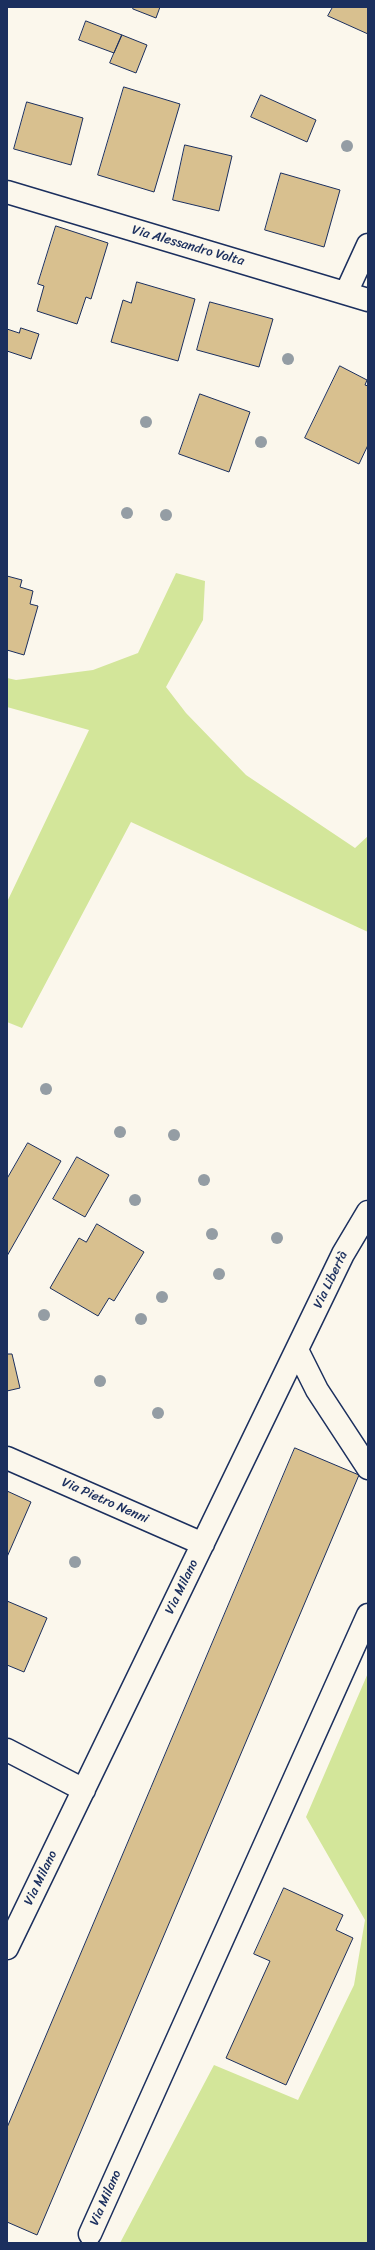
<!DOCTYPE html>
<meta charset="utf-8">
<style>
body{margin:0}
#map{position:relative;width:375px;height:2250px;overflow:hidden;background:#fbf7ec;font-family:Sriracha,sans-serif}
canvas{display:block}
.frame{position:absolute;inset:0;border:8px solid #1b2f5e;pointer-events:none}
</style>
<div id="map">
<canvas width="375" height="2250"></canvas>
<div class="frame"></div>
</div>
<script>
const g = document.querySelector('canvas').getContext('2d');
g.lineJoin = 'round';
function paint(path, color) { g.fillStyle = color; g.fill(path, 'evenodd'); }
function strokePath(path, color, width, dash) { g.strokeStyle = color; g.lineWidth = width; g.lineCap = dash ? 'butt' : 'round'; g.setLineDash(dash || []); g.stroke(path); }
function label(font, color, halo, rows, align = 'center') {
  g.font = font + ' Sriracha,sans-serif'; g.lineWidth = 4; g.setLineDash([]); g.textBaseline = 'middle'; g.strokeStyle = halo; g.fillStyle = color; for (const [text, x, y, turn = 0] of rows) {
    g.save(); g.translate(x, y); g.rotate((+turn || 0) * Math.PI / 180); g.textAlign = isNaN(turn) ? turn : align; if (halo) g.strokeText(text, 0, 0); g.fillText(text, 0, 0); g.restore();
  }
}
paint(new Path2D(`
 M 176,573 L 205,581 L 203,620 L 166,687 L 186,713 L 246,775 L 355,848 L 368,836 L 368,932 L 131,822 L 22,1028 L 7,1022 L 7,902 L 89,730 L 7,707 L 7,678 L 16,680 L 93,670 L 138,653 Z
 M 368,1673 L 368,2243 L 120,2243 L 214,2065 L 298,2100 L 354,1985 L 365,1920 L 306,1817 Z`), '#d3e69a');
const building = new Path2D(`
 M 134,7 L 160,7 L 156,18 L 133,9 Z
 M 333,7 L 368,7 L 368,34 L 328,16 Z
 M 86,21 L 122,35 L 114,53 L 79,40 Z
 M 122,35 L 147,45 L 136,73 L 110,63 Z
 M 124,87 L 180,104 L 154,192 L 98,175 Z
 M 261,95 L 316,120 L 307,142 L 251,117 Z
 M 27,102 L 83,118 L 71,165 L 14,149 Z
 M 185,145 L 232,156 L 219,211 L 173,200 Z
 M 281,173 L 340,190 L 324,247 L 265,230 Z
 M 56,226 L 108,243 L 91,299 L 86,297 L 77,324 L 37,311 L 44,286 L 38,284 Z
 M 137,282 L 195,299 L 178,361 L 111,342 L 123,300 L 131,303 Z
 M 210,302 L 273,319 L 259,367 L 197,350 Z
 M 21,328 L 39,334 L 31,359 L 7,351 L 7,329 L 19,333 Z
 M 340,366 L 367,380 L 365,385 L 368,386 L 368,445 L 359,464 L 305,438 Z
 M 200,394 L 250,412 L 229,472 L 179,454 Z
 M 7,576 L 22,580 L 20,587 L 33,591 L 30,604 L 38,606 L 24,655 L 7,650 Z
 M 28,1143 L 61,1161 L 7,1256 L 7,1179 Z
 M 77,1157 L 109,1175 L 85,1217 L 53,1199 Z
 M 97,1224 L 144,1252 L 114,1301 L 109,1298 L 98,1316 L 50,1288 L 79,1238 L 86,1242 Z
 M 7,1354 L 12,1354 L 20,1388 L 7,1391 Z
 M 295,1448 L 359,1475 L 37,2235 L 7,2222 L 7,2128 Z
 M 7,1491 L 31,1502 L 7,1557 Z
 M 7,1601 L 47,1618 L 24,1672 L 7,1665 Z
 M 284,1888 L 343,1915 L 336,1930 L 353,1938 L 286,2085 L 226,2058 L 270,1961 L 254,1954 Z`);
paint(building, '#d8c08f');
strokePath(building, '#1b2f5e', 1);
const minor = new Path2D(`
 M 7,192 L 368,300
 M 346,293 L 368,245
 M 297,1350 L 317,1390 L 368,1468
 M 7,1458 L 203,1544
 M 7,1750 L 84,1790
 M 7,1948 L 343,1254 L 368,1212
 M 90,2234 L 368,1615`);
strokePath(minor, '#1b2f5e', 25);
strokePath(minor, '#fbf7ec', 22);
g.fillStyle = '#949da4';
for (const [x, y] of [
 [347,146],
 [288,359],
 [146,422],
 [261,442],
 [127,513],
 [166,515],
 [46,1089],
 [120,1132],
 [174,1135],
 [204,1180],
 [135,1200],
 [212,1234],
 [277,1238],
 [219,1274],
 [162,1297],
 [44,1315],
 [141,1319],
 [100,1381],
 [158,1413],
 [75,1562]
]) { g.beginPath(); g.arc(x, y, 6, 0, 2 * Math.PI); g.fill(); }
label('13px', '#1b2f5e', '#fbf7ec', [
 ["Via Alessandro Volta",188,246,16],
 ["Via Libertà",331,1280,-64],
 ["Via Pietro Nenni",105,1501,24],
 ["Via Milano",182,1587,-64],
 ["Via Milano",41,1878,-64],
 ["Via Milano",106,2198,-66]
]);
</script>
